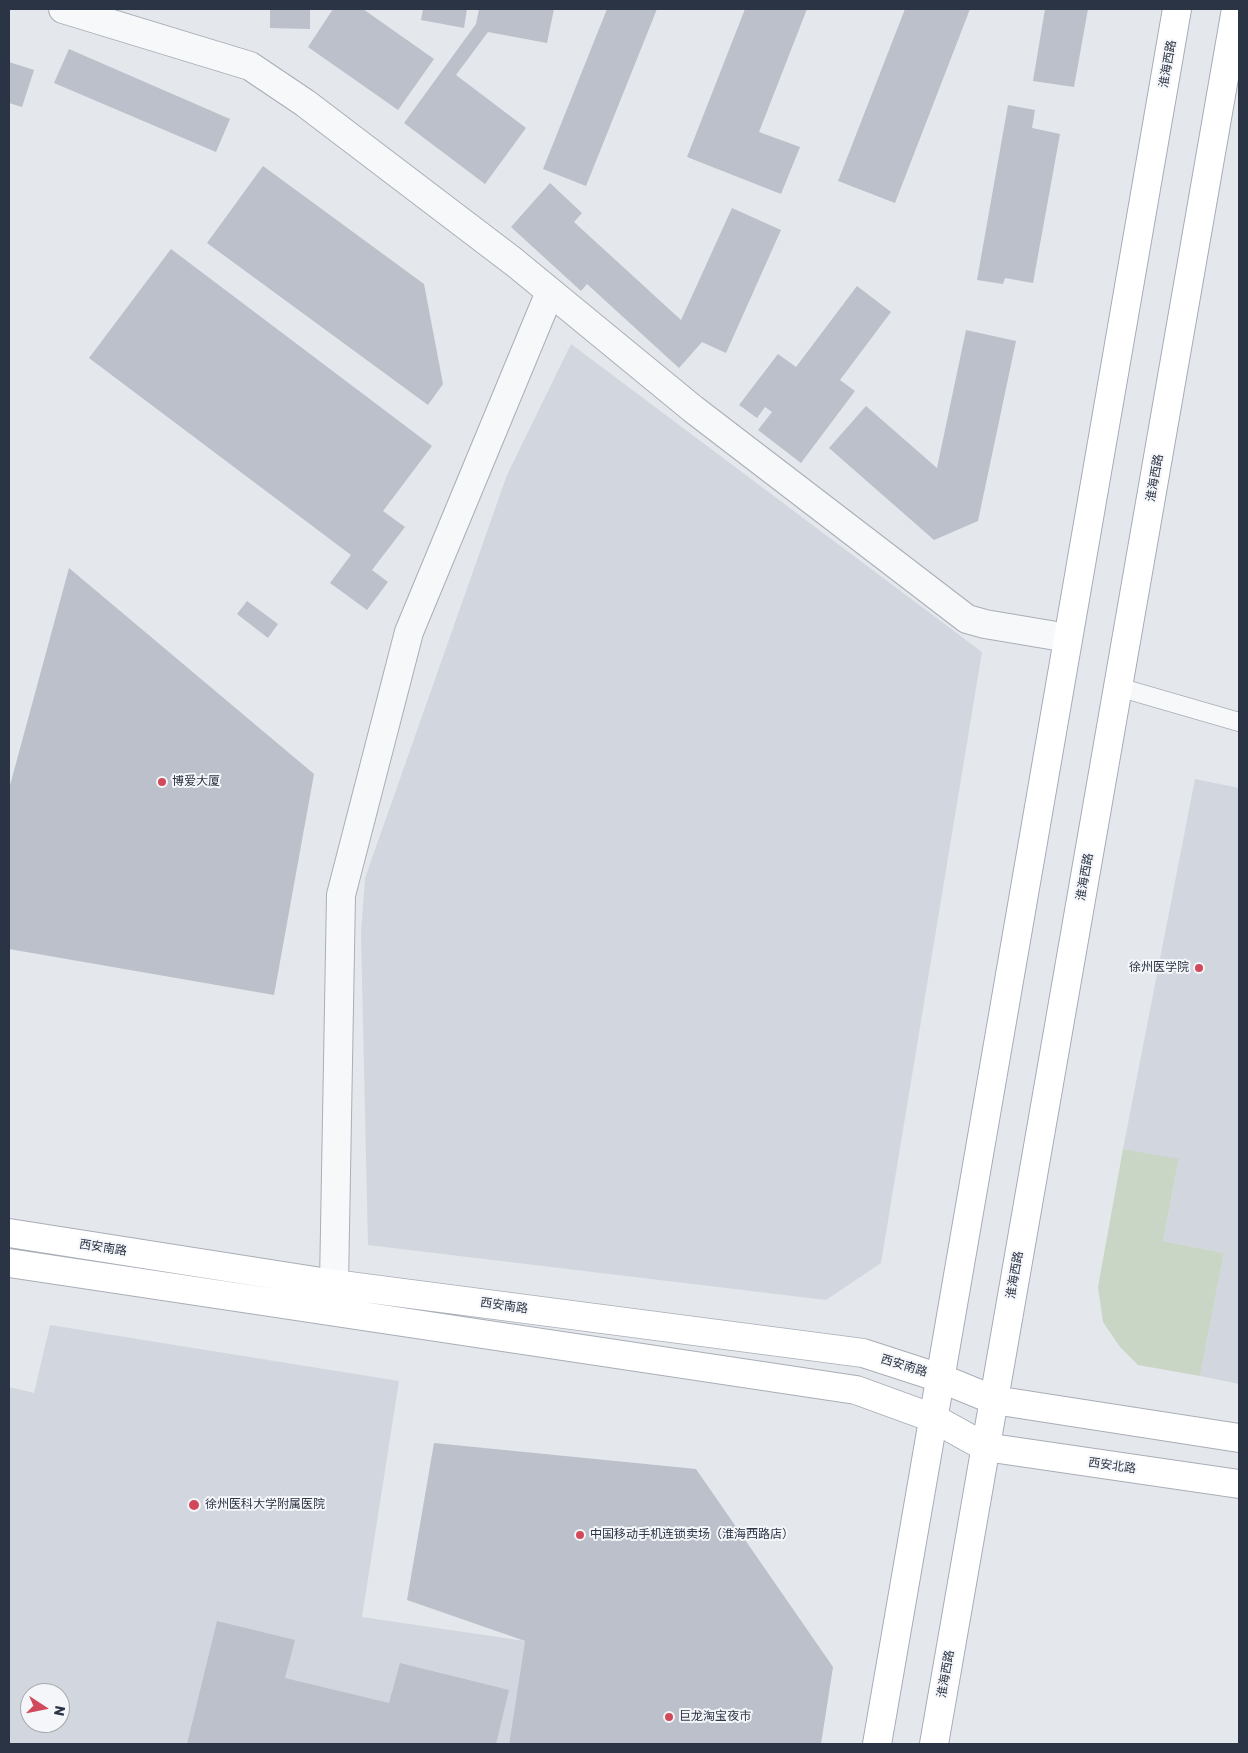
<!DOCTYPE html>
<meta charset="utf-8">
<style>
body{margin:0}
#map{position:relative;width:1248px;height:1753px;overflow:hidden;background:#e4e7ec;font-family:Rubik,sans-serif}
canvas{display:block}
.frame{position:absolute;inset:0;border:10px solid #2b3445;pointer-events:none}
.north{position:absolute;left:20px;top:1683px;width:50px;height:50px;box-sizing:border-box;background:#f4f6f9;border:1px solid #a4a8b1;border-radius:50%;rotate:101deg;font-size:14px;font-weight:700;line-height:20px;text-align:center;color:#2b3445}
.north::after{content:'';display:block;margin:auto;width:18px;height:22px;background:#d1495b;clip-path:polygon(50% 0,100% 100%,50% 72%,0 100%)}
</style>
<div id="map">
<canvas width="1248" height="1753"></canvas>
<div class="frame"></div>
<div class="north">N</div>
</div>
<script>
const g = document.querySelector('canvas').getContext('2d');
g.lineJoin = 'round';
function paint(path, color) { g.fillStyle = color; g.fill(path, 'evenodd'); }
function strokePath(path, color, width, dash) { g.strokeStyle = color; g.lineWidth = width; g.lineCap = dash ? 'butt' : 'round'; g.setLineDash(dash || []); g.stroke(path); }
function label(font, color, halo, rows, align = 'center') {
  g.font = font + ' Rubik,"Noto Sans SC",sans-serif'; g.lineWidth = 4; g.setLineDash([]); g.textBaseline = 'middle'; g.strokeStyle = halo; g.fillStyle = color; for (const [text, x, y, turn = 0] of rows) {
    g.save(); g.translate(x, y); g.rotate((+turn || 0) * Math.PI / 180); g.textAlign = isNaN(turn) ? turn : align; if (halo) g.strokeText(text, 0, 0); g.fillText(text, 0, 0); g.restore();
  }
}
paint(new Path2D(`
 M 571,344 L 982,652 L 881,1263 L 826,1300 L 368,1245 L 361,934 L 365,878 L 507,475 Z
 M 1195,779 L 1239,788 L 1239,1384 L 1200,1376 L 1224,1253 L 1163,1241 L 1179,1160 L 1123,1149 Z
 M 50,1325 L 399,1381 L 362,1617 L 525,1641 L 509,1744 L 9,1744 L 9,1387 L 34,1393 ZM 30,1693 L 60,1693 L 60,1723 L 30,1723 Z`), '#d2d6de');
paint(new Path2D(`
 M 1123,1149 L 1179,1159 L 1163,1241 L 1224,1253 L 1200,1376 L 1138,1365 L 1120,1347 L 1103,1322 L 1098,1287 Z`), '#c9d6c5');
paint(new Path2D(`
 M 270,9 L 310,9 L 310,29 L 270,28 Z
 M 333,9 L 363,9 L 434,59 L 398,110 L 308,47 Z
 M 423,9 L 467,9 L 464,28 L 421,20 Z
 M 479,9 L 554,9 L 547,43 L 488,32 L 456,75 L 526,128 L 485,184 L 404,123 L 476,24 Z
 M 607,9 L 657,9 L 586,186 L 543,169 Z
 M 745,9 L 807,9 L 759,132 L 800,147 L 781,194 L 687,157 Z
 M 905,9 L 970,9 L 895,203 L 838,181 Z
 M 1045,9 L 1088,9 L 1074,87 L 1033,81 Z
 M 69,49 L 230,119 L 216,152 L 54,83 Z
 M 9,62 L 34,70 L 22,107 L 9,103 Z
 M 1008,105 L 1035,110 L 1032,128 L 1060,134 L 1033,283 L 1005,278 L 1003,284 L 977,280 Z
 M 263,166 L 424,284 L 443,384 L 428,405 L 207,243 Z
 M 550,183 L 582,213 L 574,222 L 681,320 L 732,208 L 781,230 L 726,353 L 702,342 L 679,368 L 587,284 L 581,291 L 511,227 Z
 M 171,249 L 432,446 L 383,511 L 405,527 L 372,570 L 388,582 L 367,610 L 330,583 L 351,555 L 89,358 Z
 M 857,286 L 891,312 L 840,380 L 855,391 L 801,463 L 758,430 L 772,412 L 765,407 L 757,418 L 739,405 L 778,354 L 796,367 Z
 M 966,330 L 1016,341 L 978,521 L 934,540 L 829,448 L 866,406 L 937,468 Z
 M 69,568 L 314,774 L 274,995 L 9,949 L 9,789 Z
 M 247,601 L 278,624 L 268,638 L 237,614 Z
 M 434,1443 L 696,1469 L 833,1667 L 821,1744 L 509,1744 L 525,1641 L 407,1600 Z
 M 217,1621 L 295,1640 L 285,1678 L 389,1703 L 400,1663 L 509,1690 L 496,1744 L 187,1744 Z`), '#bbc0ca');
const lane = new Path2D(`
 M 1118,687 L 1239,722`);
const street = new Path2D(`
 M 63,9 L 250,66 L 305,103 L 514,262 L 693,409 L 967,619 L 985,624 L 1068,638
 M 334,1284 L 341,895 L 409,632 L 550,292`);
const secondary = new Path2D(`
 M 9,1233 L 334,1284 L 863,1353 L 940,1378 L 994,1400 L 1239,1438
 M 9,1263 L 856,1390 L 933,1418 L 985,1447 L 1239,1484`);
const primary = new Path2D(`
 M 877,1744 L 1177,9
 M 934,1744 L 1236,9`);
strokePath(lane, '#a9aeb7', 20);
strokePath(street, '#a9aeb7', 30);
strokePath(secondary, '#a9aeb7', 30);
strokePath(primary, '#a3abb8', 30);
strokePath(lane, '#f7f8fa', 18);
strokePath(street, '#f7f8fa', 28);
strokePath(secondary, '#fff', 28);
strokePath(primary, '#fff', 28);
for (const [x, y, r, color] of [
 [162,782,5,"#d1495b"],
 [1199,968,5,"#d1495b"],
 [194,1505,6,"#d1495b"],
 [580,1535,5,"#d1495b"],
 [669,1717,5,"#d1495b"]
]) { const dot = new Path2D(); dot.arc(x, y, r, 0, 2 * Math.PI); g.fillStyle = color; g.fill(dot); strokePath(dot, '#f4f6f9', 2); }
label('12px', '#2b3445', '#f4f6f9', [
 ["淮海西路",1168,64,-80],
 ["淮海西路",1155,478,-80],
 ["淮海西路",1085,877,-80],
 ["西安南路",103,1248,9],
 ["淮海西路",1015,1275,-80],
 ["西安南路",504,1306,8],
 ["西安南路",904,1366,17],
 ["西安北路",1112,1466,8],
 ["淮海西路",946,1674,-80]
]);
label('12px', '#2b3445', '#f4f6f9', [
 ["博爱大厦",172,782],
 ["徐州医学院",1189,968,"right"],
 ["徐州医科大学附属医院",205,1505],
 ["中国移动手机连锁卖场（淮海西路店）",590,1535],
 ["巨龙淘宝夜市",679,1717]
], 'left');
</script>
